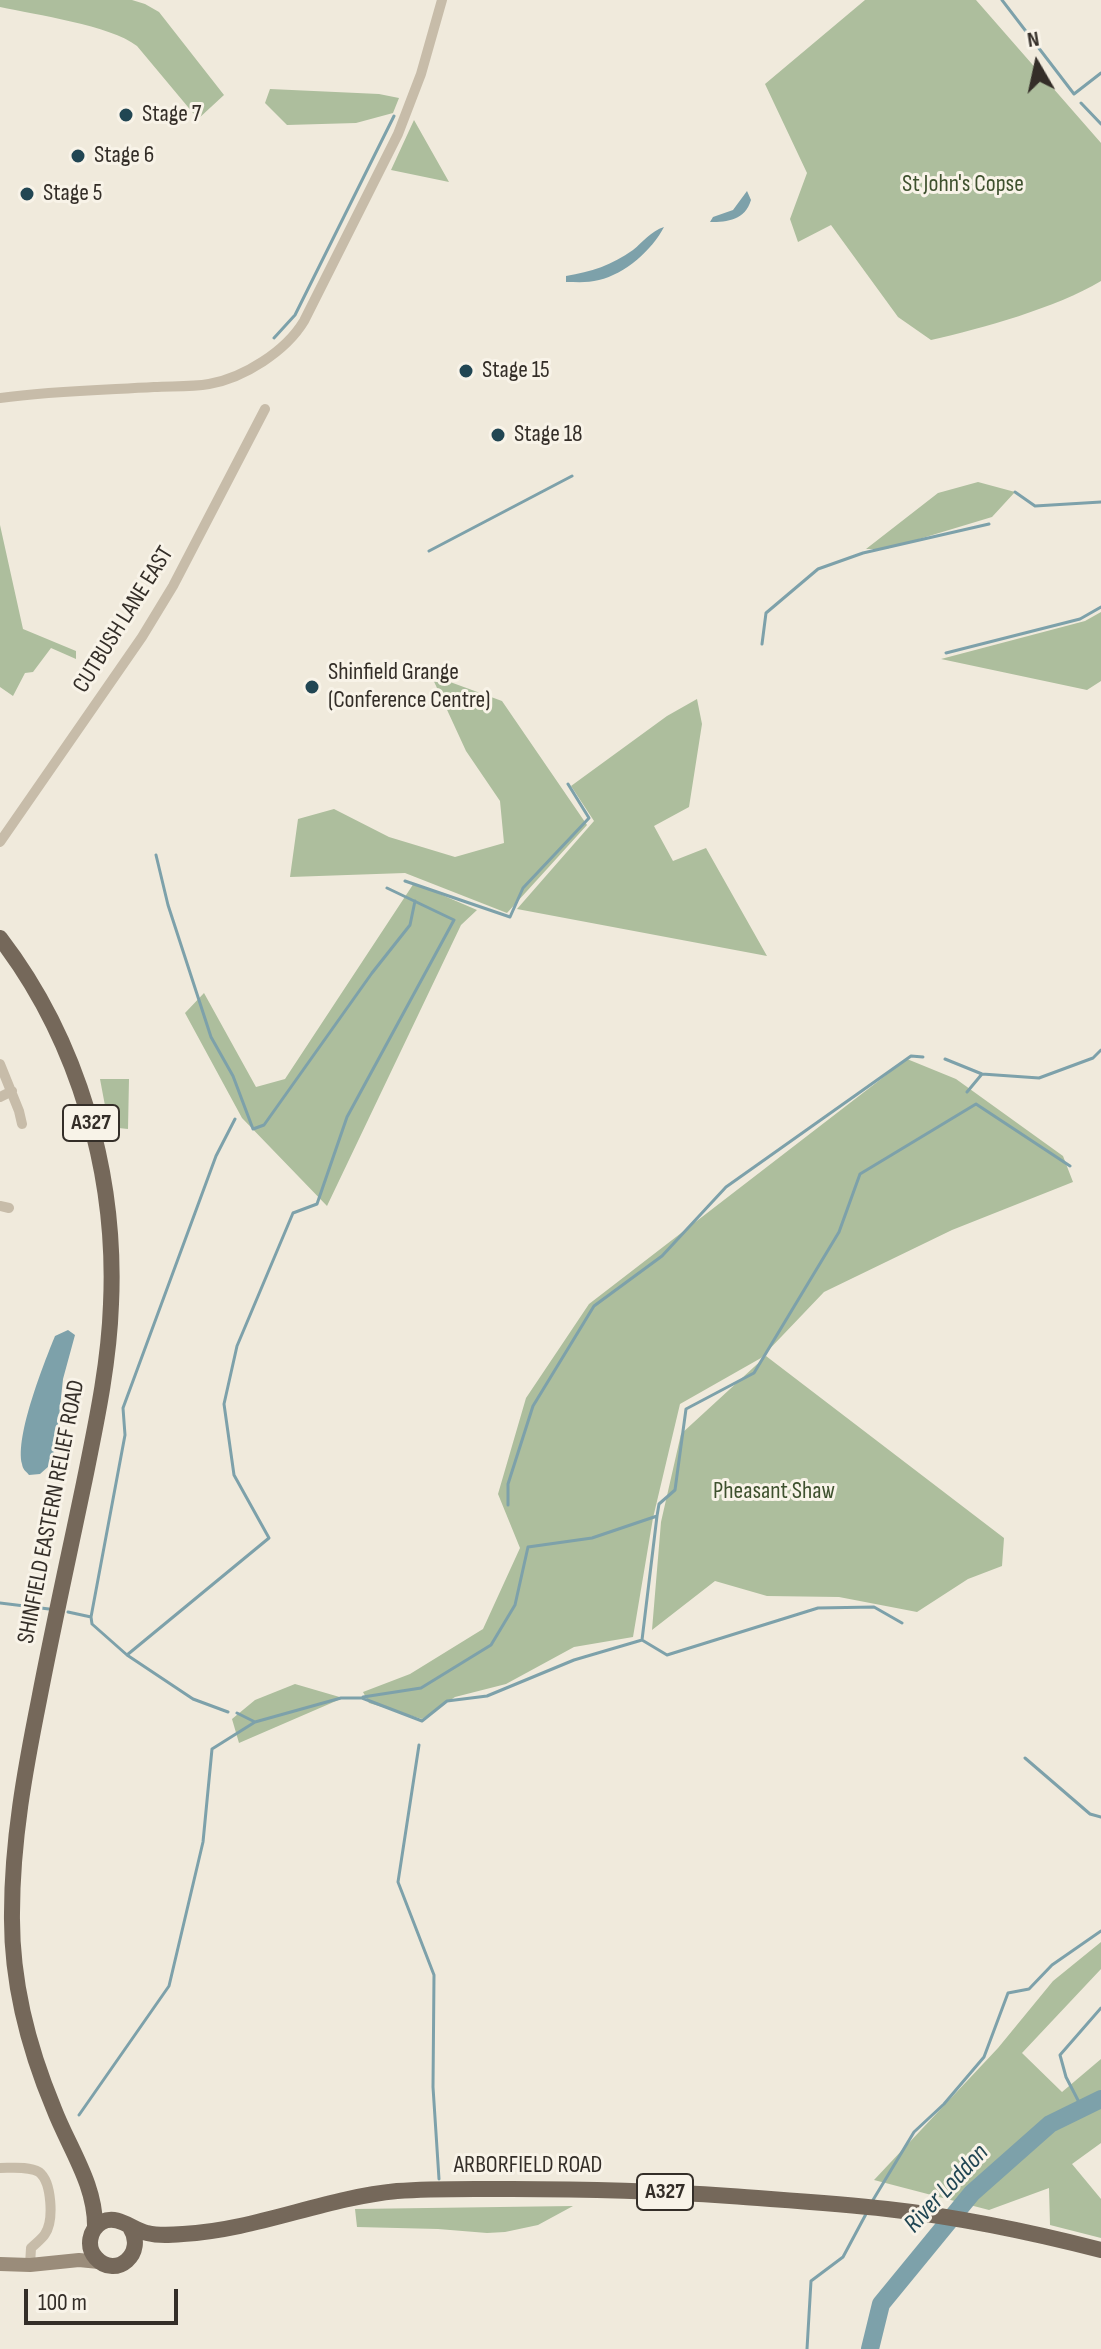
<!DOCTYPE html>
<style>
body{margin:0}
#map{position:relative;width:1101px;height:2349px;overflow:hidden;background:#f0eadc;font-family:"Sofia Sans Condensed",sans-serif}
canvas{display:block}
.north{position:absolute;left:997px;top:24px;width:80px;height:80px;-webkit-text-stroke:6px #f8f3e8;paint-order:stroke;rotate:351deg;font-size:22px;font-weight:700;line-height:32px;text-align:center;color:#342e28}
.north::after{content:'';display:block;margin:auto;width:28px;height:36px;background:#342e28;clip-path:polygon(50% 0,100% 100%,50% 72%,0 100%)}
.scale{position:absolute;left:24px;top:2289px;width:154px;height:36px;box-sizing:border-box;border:4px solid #342e28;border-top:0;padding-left:10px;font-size:24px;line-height:28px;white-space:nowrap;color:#342e28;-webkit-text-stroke:6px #f8f3e8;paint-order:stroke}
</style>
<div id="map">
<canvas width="1101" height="2349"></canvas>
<div class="north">N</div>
<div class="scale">100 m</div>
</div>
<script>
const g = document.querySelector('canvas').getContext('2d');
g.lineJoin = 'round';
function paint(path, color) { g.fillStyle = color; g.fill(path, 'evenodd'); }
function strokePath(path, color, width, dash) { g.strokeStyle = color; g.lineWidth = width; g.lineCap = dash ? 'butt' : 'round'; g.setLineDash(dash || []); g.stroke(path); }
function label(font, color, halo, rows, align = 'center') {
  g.font = font + ' "Sofia Sans Condensed",sans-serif'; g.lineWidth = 6; g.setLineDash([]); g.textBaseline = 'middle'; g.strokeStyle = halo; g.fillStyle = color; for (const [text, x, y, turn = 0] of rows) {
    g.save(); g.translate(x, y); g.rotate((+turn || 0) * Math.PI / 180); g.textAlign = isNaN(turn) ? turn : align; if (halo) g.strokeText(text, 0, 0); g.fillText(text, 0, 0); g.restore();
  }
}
paint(new Path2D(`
 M 0,0 L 132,0 L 145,4 L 159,12 L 224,95 L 198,119 L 137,46 C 110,25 36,15 0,7 Z
 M 865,0 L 976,0 L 1101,143 L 1101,281 C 1056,308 983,328 931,340 L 898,317 L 831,225 L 798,242 L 790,219 L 807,173 L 765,84 Z
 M 270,89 L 379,94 L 399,98 L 393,113 L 356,123 L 287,125 L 265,103 Z
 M 414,120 L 449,182 L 391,170 Z
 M 978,482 L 1015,492 L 992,517 L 886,549 L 866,549 L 938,493 Z
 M 0,525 L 23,629 L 76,651 L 76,659 L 51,648 L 33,672 L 25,673 L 13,696 L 0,687 Z
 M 1101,612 L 1101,681 L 1087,690 L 941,659 L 1085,621 Z
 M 431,675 L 502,701 L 587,825 L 507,913 L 405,873 L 290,877 L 298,819 L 334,809 L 389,837 L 455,857 L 504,843 L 500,801 L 466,751 Z
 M 697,699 L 702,724 L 689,807 L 654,826 L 673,861 L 706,848 L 767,956 L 517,909 L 594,821 L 571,786 L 667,716 Z
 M 414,883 L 477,910 L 461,925 L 327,1206 L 242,1118 L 185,1013 L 204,993 L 256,1087 L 285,1079 Z
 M 907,1059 L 956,1079 L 1063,1156 L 1073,1182 L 952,1230 L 824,1292 L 761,1358 L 680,1404 L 653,1518 L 633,1637 L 574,1647 L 506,1684 L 455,1697 L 422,1719 L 369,1703 L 363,1692 L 410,1674 L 483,1629 L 520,1548 L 498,1494 L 526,1398 L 589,1304 Z
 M 100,1079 L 129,1079 L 128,1129 L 109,1127 Z
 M 766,1356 L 1004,1538 L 1002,1566 L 968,1579 L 917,1612 L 839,1597 L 767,1596 L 715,1581 L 652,1630 L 661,1522 L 681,1434 Z
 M 295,1684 L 343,1698 L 239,1743 L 232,1719 L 255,1700 Z
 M 1101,1942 L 1101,1969 L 1022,2053 L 1062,2092 L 1101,2059 L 1101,2143 L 1072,2164 L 1101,2199 L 1101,2238 L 1050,2225 L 1049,2188 L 989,2210 L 874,2180 L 998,2048 L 1053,1981 Z
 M 573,2206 L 538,2225 L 505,2232 L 487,2233 L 438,2229 L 357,2227 L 355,2209 Z`), '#adbe9d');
paint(new Path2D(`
 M 747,191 L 751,200 C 745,220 728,222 710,222 L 713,217 L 733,210 Z
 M 664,227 C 652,250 625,274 599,280 C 588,283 578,282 566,282 L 566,276 C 591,272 612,265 633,250 C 643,242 651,231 664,227 Z
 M 68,1330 L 75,1335 L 63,1379 L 56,1445 L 49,1466 L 40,1474 L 29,1475 C 25,1470 23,1470 22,1464 C 15,1436 44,1363 55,1336 Z`), '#7da1aa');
strokePath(new Path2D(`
 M 1002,0 L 1074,94 L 1101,73
 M 1081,103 L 1101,124
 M 274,338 L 295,315 L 394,116
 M 1015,492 L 1035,506 L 1101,502
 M 429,551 L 572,476
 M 762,644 L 766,613 L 818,569 L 863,553 L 989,524
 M 946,653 L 1080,619 L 1101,607
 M 156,855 L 168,905 L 211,1037 L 233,1076 L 253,1129 L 264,1125 L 372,973 L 410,925 L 415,901
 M 405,881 L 510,917 L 523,888 L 589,818 L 568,784
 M 945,1059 L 982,1074 L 1039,1078 L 1093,1058 L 1101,1050
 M 967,1092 L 982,1074
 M 508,1505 L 508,1484 L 533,1406 L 594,1306 L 662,1256 L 726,1187 L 911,1056 L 923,1057
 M 0,1603 L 49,1609
 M 68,1612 L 91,1617 L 92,1624 L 127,1655
 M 91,1617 L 125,1435 L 123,1408 L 216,1156 L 235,1119
 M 642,1640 L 657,1516 L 659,1504 L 675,1490 L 686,1409 L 754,1373 L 839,1232 L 860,1174 L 976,1104 L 1070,1166
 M 363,1697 L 421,1688 L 491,1645 L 515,1605 L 528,1547 L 592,1538 L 657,1516
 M 228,1712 L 193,1699 L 127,1655 L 269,1538 L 234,1475 L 224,1404 L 237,1346 L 293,1213 L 317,1204 L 347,1117 L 454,920 L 387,888
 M 237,1713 L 255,1722
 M 419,1745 L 398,1882 L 434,1975 L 433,2087 L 439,2179
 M 1025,1758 L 1090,1814 L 1101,1817
 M 1082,2108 L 1066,2077 L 1060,2055 L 1101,2008
 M 79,2115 L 169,1986 L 203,1842 L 212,1749 L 255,1722 L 341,1698 L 362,1698 L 422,1721 L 447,1701 L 487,1696 L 574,1660 L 642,1640 L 667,1655 L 818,1608 L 874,1607 L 902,1623
 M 873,2200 L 914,2132 L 944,2104 L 984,2057 L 1008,1993 L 1029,1989 L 1052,1965 L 1101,1931
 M 807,2349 L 811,2281 L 843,2257 L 866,2214`), '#7da1aa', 3);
strokePath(new Path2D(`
 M 870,2349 L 881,2304 L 972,2193 L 1050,2124 L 1101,2099`), '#7da1aa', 18);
strokePath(new Path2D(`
 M 0,398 C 51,391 102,390 154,387 C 172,386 191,387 209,384 C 244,378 286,351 304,321 L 398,134 L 421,74 L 442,0
 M 0,842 L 142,637 L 173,586 L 265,409
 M 0,1064 L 19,1111 L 22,1124
 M 0,1097 L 12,1091
 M 0,1206 L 9,1208
 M 0,2168 C 12,2168 29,2166 39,2172 C 52,2182 54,2221 45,2234 C 42,2239 36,2243 31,2248 L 30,2265`), '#c7bca9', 10);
strokePath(new Path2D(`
 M 0,2264 L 30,2265 L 79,2260 L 99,2262`), '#9a8c7a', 14);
strokePath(new Path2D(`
 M 0,938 C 79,1041 117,1175 111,1304 C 109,1364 96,1424 84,1483 C 69,1555 53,1627 39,1700 C 25,1770 12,1841 12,1913 C 11,1980 28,2047 54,2109 C 69,2148 96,2185 95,2228
 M 130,2227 C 147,2253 116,2280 96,2258 C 86,2247 89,2230 102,2222 C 118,2214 132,2230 147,2233 C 159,2236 171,2235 183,2234 C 256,2230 324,2198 397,2191 C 435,2188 474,2189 512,2189 C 585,2189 657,2191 730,2196 C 782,2200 835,2203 887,2209 C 959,2217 1031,2232 1101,2250`), '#75685a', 16);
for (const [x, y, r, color] of [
 [126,115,8,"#214653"],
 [78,156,8,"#214653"],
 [27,194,8,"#214653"],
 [466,371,8,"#214653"],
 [498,435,8,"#214653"],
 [312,687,8,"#214653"]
]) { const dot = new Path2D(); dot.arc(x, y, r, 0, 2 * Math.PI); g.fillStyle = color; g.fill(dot); strokePath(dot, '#f8f3e8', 3); }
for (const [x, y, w] of [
 [91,1123,56],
 [665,2192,56]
]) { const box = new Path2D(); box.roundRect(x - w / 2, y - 18, w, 36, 6); g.fillStyle = '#f8f3e8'; g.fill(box); strokePath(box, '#342e28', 2); }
label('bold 22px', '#342e28', null, [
 ["A327",91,1123],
 ["A327",665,2192]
]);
label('24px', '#342e28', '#f8f3e8', [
 ["Stage 7",142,115],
 ["Stage 6",94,156],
 ["Stage 5",43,194],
 ["Stage 15",482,371],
 ["Stage 18",514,435],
 ["Shinfield Grange",328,673],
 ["(Conference Centre)",328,701]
], 'left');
label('24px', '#3e512e', '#f8f3e8', [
 ["St John's Copse",963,185],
 ["Pheasant Shaw",774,1492]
]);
label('24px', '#342e28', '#f8f3e8', [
 ["CUTBUSH LANE EAST",124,620,-58],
 ["SHINFIELD EASTERN RELIEF ROAD",52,1512,-79],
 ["ARBORFIELD ROAD",528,2166]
]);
label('italic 26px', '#214653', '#f8f3e8', [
 ["River Loddon",947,2189,-47]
]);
</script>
